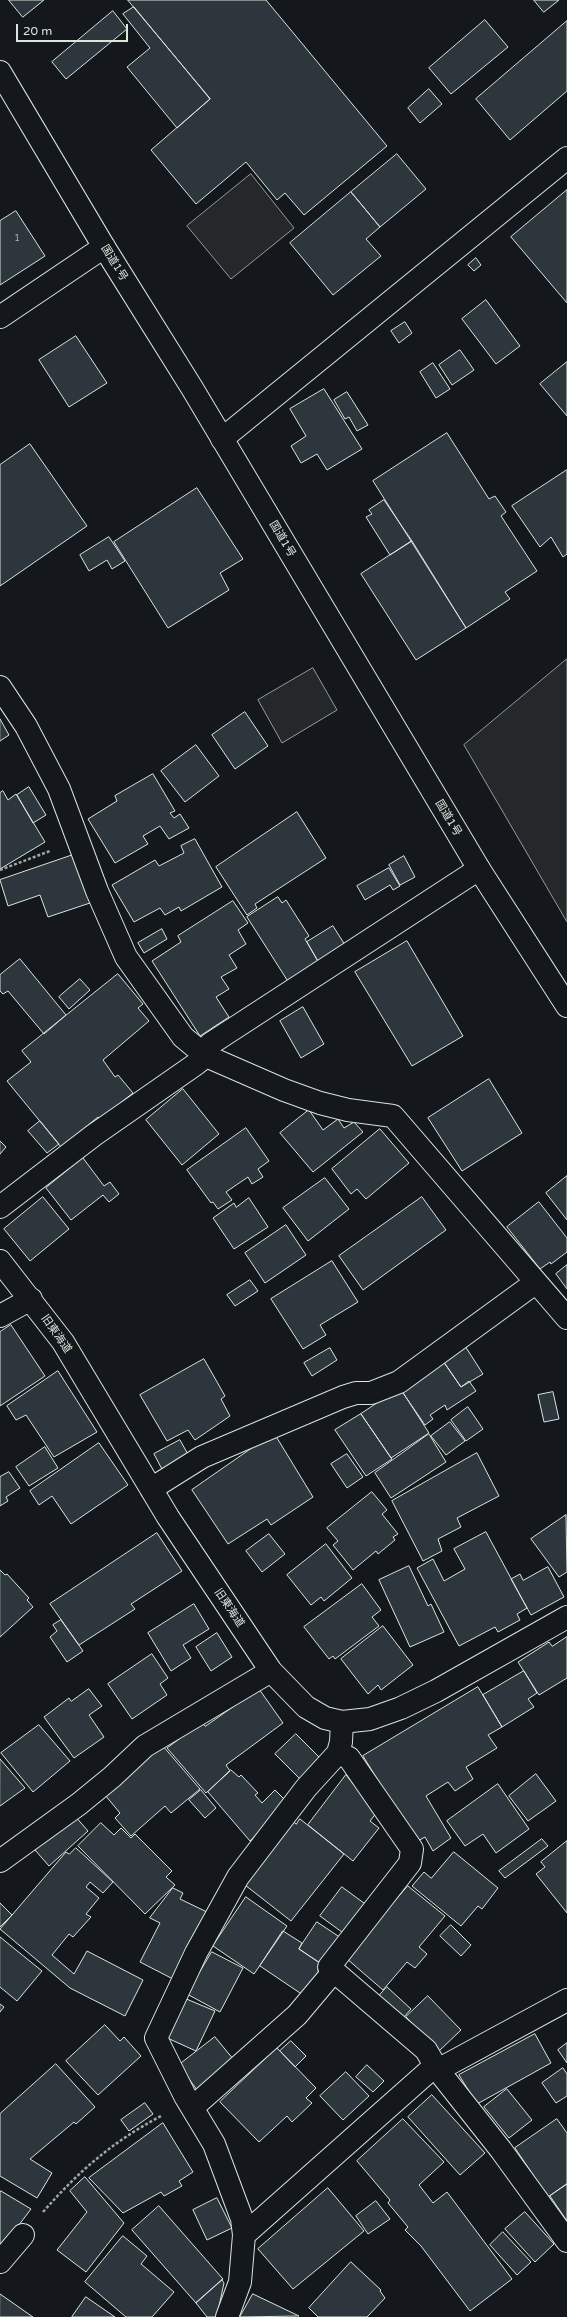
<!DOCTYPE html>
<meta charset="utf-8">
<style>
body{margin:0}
#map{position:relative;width:567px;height:2317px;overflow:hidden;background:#14181c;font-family:"Varela Round",sans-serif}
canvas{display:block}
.scale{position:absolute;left:16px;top:24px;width:112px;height:18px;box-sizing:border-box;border:2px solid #d8e6dc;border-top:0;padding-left:5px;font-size:12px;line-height:14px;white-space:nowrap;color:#d8e6dc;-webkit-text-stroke:3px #14181c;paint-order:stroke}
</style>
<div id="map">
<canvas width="567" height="2317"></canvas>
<div class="scale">20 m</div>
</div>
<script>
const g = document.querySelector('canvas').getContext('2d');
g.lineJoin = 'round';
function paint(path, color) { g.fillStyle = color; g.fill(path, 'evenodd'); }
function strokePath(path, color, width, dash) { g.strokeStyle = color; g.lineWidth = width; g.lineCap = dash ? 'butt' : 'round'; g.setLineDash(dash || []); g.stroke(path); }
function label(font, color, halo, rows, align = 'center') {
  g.font = font + ' "Varela Round","Noto Sans JP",sans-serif'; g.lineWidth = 3; g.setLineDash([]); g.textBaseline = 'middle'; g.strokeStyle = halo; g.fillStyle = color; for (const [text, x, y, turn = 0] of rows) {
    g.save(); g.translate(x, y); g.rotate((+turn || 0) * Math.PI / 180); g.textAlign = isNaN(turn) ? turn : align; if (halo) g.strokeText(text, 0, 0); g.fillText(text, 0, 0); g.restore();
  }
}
const parking = new Path2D(`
 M 251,174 L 294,228 L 231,279 L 187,226 Z
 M 567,659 L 567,922 L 464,745 Z
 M 313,668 L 337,710 L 282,743 L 258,700 Z`);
paint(parking, '#24282b');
strokePath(parking, '#939e99', 1);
const building = new Path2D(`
 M 9,0 L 44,0 L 23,17 Z
 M 128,0 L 266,0 L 387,146 L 304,215 L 285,193 L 277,200 L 246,162 L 196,204 L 151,150 L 210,99 Z
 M 534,0 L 559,0 L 544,12 Z
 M 134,7 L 210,99 L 177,128 L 127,67 L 150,48 L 123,14 Z
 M 113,11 L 127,29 L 66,79 L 52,62 Z
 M 485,20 L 508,47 L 451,94 L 429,68 Z
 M 567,21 L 567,91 L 510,140 L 476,99 Z
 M 429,89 L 442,104 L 420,123 L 408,108 Z
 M 397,154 L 426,189 L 380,227 L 351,192 Z
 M 567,190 L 567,303 L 511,237 Z
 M 351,192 L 380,227 L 366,239 L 381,256 L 333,295 L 290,243 Z
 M 16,211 L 45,256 L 0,285 L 0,221 Z
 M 476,258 L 481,265 L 474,271 L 468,265 Z
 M 486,300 L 520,346 L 496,364 L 462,319 Z
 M 405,322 L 412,333 L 399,343 L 391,331 Z
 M 76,336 L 107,383 L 69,407 L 39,360 Z
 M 460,350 L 474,370 L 452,385 L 439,365 Z
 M 567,362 L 567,416 L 540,384 Z
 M 433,363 L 450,389 L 436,398 L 420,372 Z
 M 324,389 L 362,449 L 327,470 L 317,454 L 301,463 L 291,446 L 306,436 L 290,409 Z
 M 347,392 L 368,425 L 357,431 L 349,417 L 345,419 L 334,400 Z
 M 447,433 L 489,499 L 495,496 L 506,512 L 501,516 L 537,571 L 505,592 L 510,599 L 466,628 L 373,481 Z
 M 30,444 L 87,526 L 0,586 L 0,465 Z
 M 567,470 L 567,554 L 563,557 L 551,537 L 540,547 L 512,506 Z
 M 197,488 L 243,559 L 220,573 L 229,590 L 168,628 L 114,542 Z
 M 384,500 L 412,541 L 390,555 L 366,517 L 372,514 L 369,510 Z
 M 109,537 L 125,561 L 112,569 L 107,560 L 89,571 L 80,555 Z
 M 412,541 L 466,628 L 416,660 L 361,574 Z
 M 245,712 L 268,746 L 235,769 L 212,735 Z
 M 0,719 L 9,735 L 0,741 Z
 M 196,745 L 219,776 L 185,802 L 161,771 Z
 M 153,774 L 175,811 L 170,813 L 174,818 L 180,814 L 189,828 L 169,839 L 160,826 L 143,836 L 148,844 L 115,863 L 88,819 L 117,801 L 115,796 Z
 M 29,787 L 46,815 L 33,823 L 17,795 Z
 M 3,791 L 8,800 L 16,794 L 45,842 L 0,869 L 0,793 Z
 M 297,812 L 326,858 L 255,904 L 257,908 L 247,915 L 216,867 Z
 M 195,839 L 222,887 L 181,911 L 179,907 L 165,915 L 160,908 L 134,922 L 112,885 L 155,860 L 159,866 L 184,853 L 181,846 Z
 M 73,855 L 90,903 L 48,917 L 40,895 L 8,906 L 0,880 Z
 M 404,856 L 415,877 L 400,885 L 389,865 Z
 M 389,868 L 400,886 L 393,890 L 390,885 L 365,900 L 357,886 Z
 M 278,897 L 282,903 L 286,900 L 309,936 L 305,939 L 319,963 L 289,983 L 247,917 Z
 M 233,901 L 248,923 L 238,930 L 246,944 L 229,955 L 237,968 L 221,977 L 229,989 L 216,997 L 229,1017 L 200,1036 L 152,961 L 181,942 L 178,936 Z
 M 333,926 L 345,945 L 319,963 L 307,942 Z
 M 162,929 L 167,939 L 144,953 L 138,943 Z
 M 407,941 L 463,1036 L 412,1066 L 355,972 Z
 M 20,959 L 66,1015 L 44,1034 L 8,991 L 3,994 L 0,991 L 0,975 Z
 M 118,974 L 143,1004 L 138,1008 L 149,1021 L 103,1060 L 115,1077 L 118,1075 L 133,1093 L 100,1119 L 98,1117 L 61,1147 L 7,1081 L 31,1062 L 22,1051 Z
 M 80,979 L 90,990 L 69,1009 L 59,997 Z
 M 303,1007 L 324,1044 L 301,1058 L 280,1021 Z
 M 489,1079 L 522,1133 L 462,1171 L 428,1118 Z
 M 183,1089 L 219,1134 L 182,1165 L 146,1120 Z
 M 309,1110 L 323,1130 L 338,1119 L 344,1128 L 354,1122 L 363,1132 L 313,1172 L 280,1133 Z
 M 40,1121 L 59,1144 L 47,1153 L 28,1131 Z
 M 246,1128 L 269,1161 L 258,1169 L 263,1177 L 252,1184 L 248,1177 L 226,1192 L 232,1200 L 218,1209 L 213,1202 L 211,1203 L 187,1170 Z
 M 380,1129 L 409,1163 L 366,1199 L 357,1189 L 351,1194 L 332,1169 Z
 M 0,1141 L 6,1147 L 0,1154 Z
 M 83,1158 L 104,1186 L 110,1182 L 119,1194 L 109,1202 L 103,1195 L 71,1220 L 46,1188 Z
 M 567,1176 L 567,1220 L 546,1193 Z
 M 325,1178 L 349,1209 L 308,1241 L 283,1208 Z
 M 43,1197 L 69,1229 L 30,1261 L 4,1229 Z
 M 422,1197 L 446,1230 L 363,1290 L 339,1256 Z
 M 249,1198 L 268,1227 L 234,1249 L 213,1218 L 234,1203 L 236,1207 Z
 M 539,1202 L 567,1238 L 567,1252 L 551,1264 L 550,1262 L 540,1269 L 507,1227 Z
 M 286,1225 L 306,1255 L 265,1283 L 245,1253 Z
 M 332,1261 L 358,1302 L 320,1325 L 326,1335 L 303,1349 L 271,1299 Z
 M 567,1265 L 567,1289 L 556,1274 Z
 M 250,1280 L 258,1291 L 235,1306 L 227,1295 Z
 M 11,1325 L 45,1376 L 0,1406 L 0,1332 Z
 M 465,1346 L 483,1374 L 461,1387 L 443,1361 Z
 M 330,1348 L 337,1360 L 312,1376 L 304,1363 Z
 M 204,1359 L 225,1396 L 221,1399 L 230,1416 L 195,1440 L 188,1430 L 167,1441 L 140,1395 Z
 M 443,1361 L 461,1387 L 469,1381 L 476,1391 L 447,1410 L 445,1405 L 430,1415 L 433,1419 L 425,1425 L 401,1390 Z
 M 58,1371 L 97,1432 L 54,1457 L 26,1415 L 16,1420 L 7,1406 Z
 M 400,1388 L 429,1433 L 391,1458 L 361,1414 Z
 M 553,1392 L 559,1419 L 544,1422 L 538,1395 Z
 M 468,1407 L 483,1429 L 466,1441 L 451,1420 Z
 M 361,1414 L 392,1459 L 366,1476 L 335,1430 Z
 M 450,1422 L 465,1441 L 446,1455 L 431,1436 Z
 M 274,1433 L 313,1497 L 271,1525 L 267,1519 L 228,1544 L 192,1490 Z
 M 429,1434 L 446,1462 L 391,1498 L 375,1473 Z
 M 180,1440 L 190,1458 L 164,1473 L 154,1454 Z
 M 99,1443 L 128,1485 L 71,1524 L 52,1496 L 39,1505 L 30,1491 Z
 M 45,1447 L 58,1468 L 29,1486 L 16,1467 Z
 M 477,1453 L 499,1496 L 457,1518 L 461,1527 L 438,1539 L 442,1551 L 423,1561 L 392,1501 Z
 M 347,1454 L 363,1477 L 347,1488 L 331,1464 Z
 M 9,1472 L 20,1488 L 6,1497 L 8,1501 L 0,1506 L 0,1477 Z
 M 372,1492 L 387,1510 L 382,1514 L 398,1534 L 393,1537 L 395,1540 L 378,1554 L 376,1551 L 353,1570 L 333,1545 L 338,1541 L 327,1528 Z
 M 566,1515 L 567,1572 L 559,1577 L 531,1539 Z
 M 486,1532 L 527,1608 L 517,1614 L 520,1620 L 498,1632 L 495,1627 L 459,1646 L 417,1568 L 433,1559 L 444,1581 L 465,1569 L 454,1549 Z
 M 157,1533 L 182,1571 L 131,1604 L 135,1609 L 79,1645 L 50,1604 Z
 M 269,1534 L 285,1554 L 262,1572 L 246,1551 Z
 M 326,1544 L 352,1578 L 324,1601 L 321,1597 L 311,1605 L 287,1575 Z
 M 409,1566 L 428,1606 L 431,1604 L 444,1632 L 410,1647 L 379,1580 Z
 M 548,1567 L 564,1597 L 531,1615 L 511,1579 L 520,1574 L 523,1580 Z
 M 0,1570 L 5,1575 L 7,1574 L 29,1598 L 27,1600 L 33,1607 L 0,1637 Z
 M 362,1584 L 381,1610 L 372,1617 L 379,1626 L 335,1659 L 333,1656 L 329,1659 L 304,1627 Z
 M 194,1604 L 209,1629 L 183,1645 L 191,1658 L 171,1671 L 148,1633 Z
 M 61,1620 L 83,1651 L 67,1662 L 50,1637 L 57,1631 L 53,1625 Z
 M 383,1626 L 413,1665 L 381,1690 L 378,1685 L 368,1694 L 341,1659 Z
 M 217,1633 L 232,1657 L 211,1671 L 196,1647 Z
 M 567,1637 L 567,1678 L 539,1695 L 518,1662 L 549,1642 L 552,1646 Z
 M 152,1654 L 168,1678 L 160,1684 L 167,1695 L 132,1719 L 108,1684 Z
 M 524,1671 L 537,1693 L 528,1699 L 534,1707 L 502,1727 L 483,1695 Z
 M 478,1687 L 502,1727 L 488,1735 L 497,1748 L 466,1767 L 473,1779 L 455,1791 L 448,1782 L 426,1796 L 451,1838 L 433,1851 L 425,1837 L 416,1842 L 363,1756 Z
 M 89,1689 L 102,1706 L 89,1715 L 104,1737 L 74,1758 L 44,1717 L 69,1698 L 71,1701 Z
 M 259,1689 L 283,1723 L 226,1765 L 230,1771 L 206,1793 L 167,1748 L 202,1722 L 205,1726 Z
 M 39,1725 L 70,1761 L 33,1792 L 1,1753 Z
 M 296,1734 L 322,1760 L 301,1780 L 275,1754 Z
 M 162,1745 L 200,1789 L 171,1813 L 165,1806 L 131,1836 L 115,1818 L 120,1813 L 105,1795 Z
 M 0,1759 L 25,1788 L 0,1806 Z
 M 231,1770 L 239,1777 L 241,1775 L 258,1793 L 255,1795 L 262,1803 L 275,1790 L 287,1802 L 250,1841 L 208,1792 Z
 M 536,1774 L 556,1801 L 528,1821 L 509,1796 Z
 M 346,1775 L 377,1812 L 370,1821 L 379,1828 L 353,1861 L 308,1825 Z
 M 498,1784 L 529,1829 L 496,1853 L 483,1834 L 465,1846 L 447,1821 Z
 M 201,1790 L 216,1808 L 205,1818 L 189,1800 Z
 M 74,1815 L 88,1831 L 49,1866 L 35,1850 Z
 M 300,1819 L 344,1854 L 291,1921 L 245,1885 L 294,1822 L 296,1824 Z
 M 101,1823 L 114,1835 L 121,1828 L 131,1838 L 135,1834 L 172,1871 L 166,1877 L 175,1885 L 145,1914 L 78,1846 Z
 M 542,1839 L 548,1846 L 505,1878 L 499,1871 Z
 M 567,1841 L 567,1913 L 536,1874 L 545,1867 L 541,1862 Z
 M 76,1848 L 113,1882 L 103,1893 L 90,1882 L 86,1887 L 99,1898 L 86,1914 L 91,1917 L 73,1937 L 69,1934 L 52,1955 L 74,1974 L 87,1951 L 143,1980 L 125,2016 L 70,1988 L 0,1929 L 66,1852 L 69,1854 Z
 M 454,1852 L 498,1888 L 482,1909 L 478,1906 L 461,1926 L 412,1886 L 424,1872 L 431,1878 Z
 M 408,1886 L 445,1916 L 419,1947 L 427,1954 L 415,1968 L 407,1962 L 383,1990 L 346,1958 Z
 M 342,1887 L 368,1906 L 346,1935 L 320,1916 Z
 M 173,1888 L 183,1893 L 180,1899 L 207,1912 L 173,1979 L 140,1962 L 160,1923 L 150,1918 Z
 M 246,1897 L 287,1926 L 254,1974 L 213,1946 Z
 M 0,1903 L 12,1915 L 0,1927 Z
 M 317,1922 L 341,1938 L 323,1965 L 299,1949 Z
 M 451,1925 L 471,1945 L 461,1956 L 440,1936 Z
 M 283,1931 L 302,1943 L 299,1949 L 323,1965 L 303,1995 L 260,1966 Z
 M 0,1937 L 42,1971 L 17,2001 L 0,1987 Z
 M 212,1952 L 243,1968 L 220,2012 L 187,1994 Z
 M 387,1987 L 411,2009 L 404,2017 L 379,1996 Z
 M 428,1996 L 461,2030 L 439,2051 L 406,2017 Z
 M 184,1998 L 215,2011 L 196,2051 L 165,2037 Z
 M 0,2004 L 4,2007 L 0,2012 Z
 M 105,2025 L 120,2041 L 124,2037 L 141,2056 L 98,2095 L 66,2061 Z
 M 535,2034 L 551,2063 L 477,2104 L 459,2075 Z
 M 215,2037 L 234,2060 L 197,2090 L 179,2065 Z
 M 291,2041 L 306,2056 L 295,2067 L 280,2051 Z
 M 567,2043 L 567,2063 L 558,2050 Z
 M 277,2048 L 316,2088 L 306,2098 L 312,2103 L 292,2122 L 287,2116 L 259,2142 L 220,2102 Z
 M 56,2064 L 95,2107 L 76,2124 L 74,2122 L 30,2159 L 52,2173 L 37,2198 L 0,2176 L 0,2114 Z
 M 367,2065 L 384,2081 L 373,2092 L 356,2077 Z
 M 563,2068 L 567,2074 L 567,2096 L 556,2103 L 542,2083 Z
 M 346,2072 L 369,2096 L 343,2120 L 320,2096 Z
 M 507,2089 L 532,2120 L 509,2138 L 484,2107 Z
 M 432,2095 L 485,2153 L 460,2175 L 408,2117 Z
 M 145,2103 L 153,2114 L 129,2131 L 121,2120 Z
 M 403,2119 L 444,2162 L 419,2185 L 433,2203 L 447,2192 L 512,2279 L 470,2311 L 421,2246 L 405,2230 L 408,2227 L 388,2203 L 390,2200 L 357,2161 Z
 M 557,2119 L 567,2133 L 567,2184 L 548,2197 L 515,2148 Z
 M 163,2123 L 193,2172 L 179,2181 L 182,2186 L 164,2196 L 161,2192 L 123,2213 L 89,2178 Z
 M 85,2177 L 124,2223 L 86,2272 L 57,2250 L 87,2212 L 70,2191 Z
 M 567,2184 L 567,2221 L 550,2196 Z
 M 328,2188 L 364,2231 L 293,2289 L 258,2249 Z
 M 1,2191 L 31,2209 L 0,2250 L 0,2193 Z
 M 217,2198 L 232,2228 L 207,2240 L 193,2210 Z
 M 376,2201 L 390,2219 L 368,2234 L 356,2216 Z
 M 159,2206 L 223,2279 L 196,2303 L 132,2230 Z
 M 525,2212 L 554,2244 L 535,2262 L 505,2229 Z
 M 503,2232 L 531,2262 L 517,2275 L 490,2245 Z
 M 123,2236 L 147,2256 L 141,2264 L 174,2292 L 152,2317 L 126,2317 L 85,2282 Z
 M 351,2262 L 381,2290 L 380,2291 L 385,2298 L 367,2317 L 318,2317 L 309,2308 Z
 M 222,2280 L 224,2283 L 218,2311 L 216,2317 L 207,2317 L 196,2303 Z
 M 0,2294 L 33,2317 L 0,2317 Z
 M 253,2294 L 299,2316 L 240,2317 Z
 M 86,2297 L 115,2317 L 72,2317 Z`);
paint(building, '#2c363c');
strokePath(building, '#d8e6dc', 1);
const minor = new Path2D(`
 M 0,317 L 104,247
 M 222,439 L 567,158
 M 0,687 L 26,726 L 59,789 L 97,891 L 126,957 L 183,1037 L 206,1056 L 284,1090 L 320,1103 L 348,1110 L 393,1116 L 567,1318
 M 0,1207 L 94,1135 L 196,1064 L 206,1056 L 210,1044 L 479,869
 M 0,1261 L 63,1342 L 168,1517 L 271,1671 L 306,1707 L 325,1718 L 342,1722 L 370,1719 L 401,1708 L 436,1691 L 567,1617
 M 0,1316 L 31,1299
 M 151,1489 L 202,1457 L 343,1397 L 356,1393 L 371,1393 L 399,1382 L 535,1283
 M 338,1753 L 349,1758 L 412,1849 L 410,1863 L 329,1967 L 426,2050 L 437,2069 L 501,2150 L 567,2241
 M 0,1861 L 79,1804 L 112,1777 L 145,1746 L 271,1671
 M 192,2108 L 297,2015 L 334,1971
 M 244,2235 L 429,2071 L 447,2065 L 567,2000
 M 0,2262 L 23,2235
 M 227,2317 L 240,2282 L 244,2235 L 242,2219 L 214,2144 L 185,2096 L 156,2038 L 196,1953 L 238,1877 L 306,1788 L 338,1753 L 341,1742 L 342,1722`);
const highway = new Path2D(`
 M 0,72 L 104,247 L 192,388 L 479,869 L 567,1006`);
strokePath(minor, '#d8e6dc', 24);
strokePath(highway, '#d8e6dc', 24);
strokePath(new Path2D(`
 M 0,870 L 50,851
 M 43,2212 C 79,2171 112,2142 161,2116`), '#9da8a2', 2.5, [3, 2]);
strokePath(minor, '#14181c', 22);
strokePath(highway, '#14181c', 22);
label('9px', '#adbab4', null, [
 ["1",17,239]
]);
label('11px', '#d8e6dc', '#14181c', [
 ["国道1号",114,263,58],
 ["国道1号",282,539,59],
 ["国道1号",448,818,59],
 ["旧東海道",56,1334,55],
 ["旧東海道",229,1608,56]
]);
</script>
